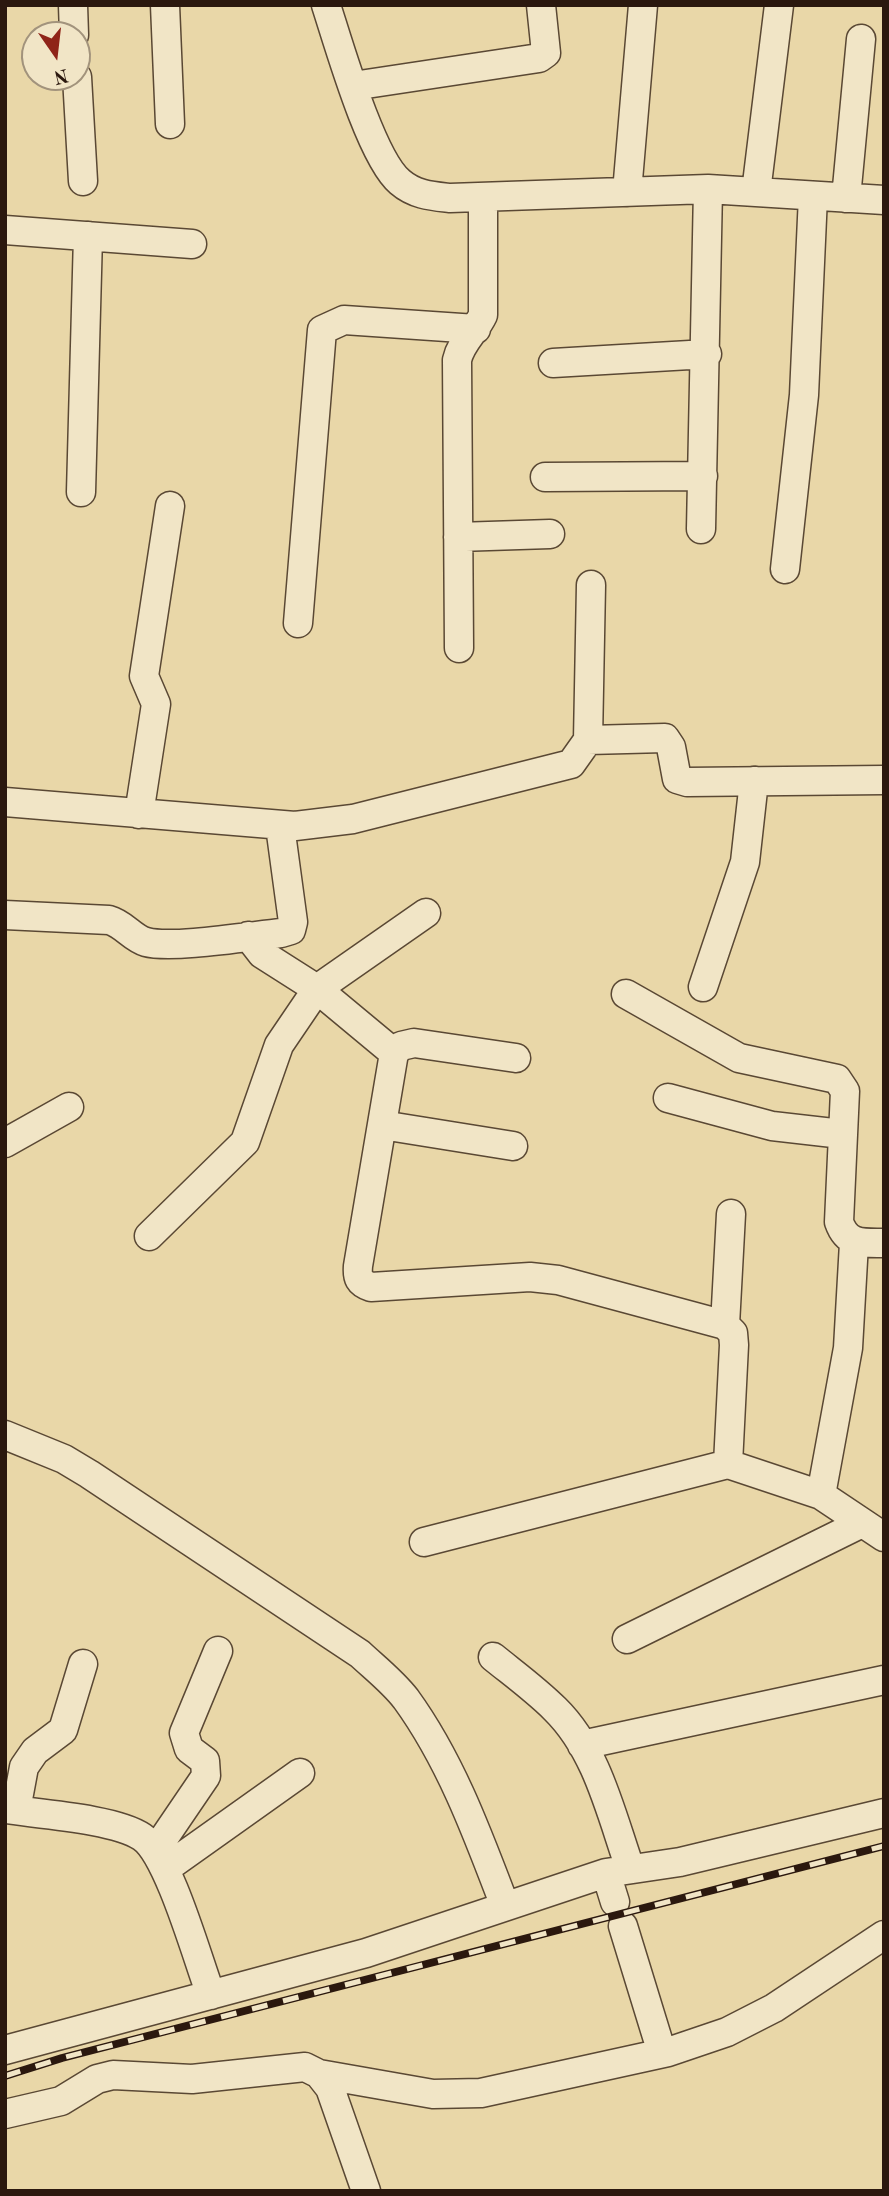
<!DOCTYPE html>
<style>
body{margin:0}
#map{position:relative;width:889px;height:2196px;overflow:hidden;background:#e9d7a8;font-family:"Old Standard TT",serif}
canvas{display:block}
.frame{position:absolute;inset:0;border:7px solid #2b180e;pointer-events:none}
.north{position:absolute;left:21px;top:21px;width:70px;height:70px;box-sizing:border-box;background:#f1e5c6;border:2px solid #a2937c;border-radius:50%;rotate:166deg;font-size:19px;font-weight:700;line-height:28px;text-align:center;color:#2b180e}
.north::after{content:'';display:block;margin:auto;width:24px;height:32px;background:#8f2418;clip-path:polygon(50% 0,100% 100%,50% 72%,0 100%)}
</style>
<div id="map">
<canvas width="889" height="2196"></canvas>
<div class="frame"></div>
<div class="north">N</div>
</div>
<script>
const g = document.querySelector('canvas').getContext('2d');
g.lineJoin = 'round';
function strokePath(path, color, width, dash) { g.strokeStyle = color; g.lineWidth = width; g.lineCap = dash ? 'butt' : 'round'; g.setLineDash(dash || []); g.stroke(path); }
const minor = new Path2D(`
 M 73,5 L 74,35
 M 165,5 L 170,124
 M 326,5 C 339,45 371,158 400,182 C 415,195 432,196 450,198 L 708,189 L 884,200
 M 77,77 L 83,181
 M 353,86 L 539,58 L 546,53 L 541,5
 M 627,192 L 643,5
 M 756,192 L 779,5
 M 846,198 L 861,39
 M 5,230 L 192,244
 M 553,363 L 707,354
 M 545,477 L 703,476
 M 81,492 L 88,236
 M 701,529 L 708,189
 M 458,537 L 550,534
 M 785,569 L 804,395 L 813,196
 M 298,623 L 322,330 L 344,320 L 476,329
 M 459,648 L 457,360 C 461,342 475,332 483,315 L 483,197
 M 588,740 L 665,738 L 671,747 L 677,779 L 687,782 L 884,780
 M 5,802 L 295,826 L 353,819 L 571,764 L 588,740 L 591,585
 M 139,814 L 156,704 L 144,676 L 170,506
 M 5,915 L 109,920 C 124,924 132,938 146,942 C 172,949 251,936 281,933 L 291,930 L 293,922 L 280,826
 M 248,936 L 262,954 L 317,989 L 394,1053 L 358,1266 C 357,1278 359,1283 371,1287 L 530,1277 L 558,1280 L 725,1325 L 733,1333 L 734,1345 L 728,1464
 M 703,987 L 745,862 L 754,781
 M 626,994 L 739,1058 L 837,1079 L 845,1091 L 839,1222 C 847,1245 862,1243 884,1243
 M 394,1053 L 401,1046 L 414,1043 L 516,1058
 M 668,1098 L 772,1126 L 842,1134
 M 382,1125 L 513,1146
 M 5,1143 L 69,1107
 M 149,1236 L 245,1142 L 279,1045 L 317,989 L 426,913
 M 725,1325 L 731,1214
 M 5,1435 L 64,1459 L 89,1474 L 360,1654 C 375,1668 393,1682 406,1699 C 451,1761 478,1835 505,1906
 M 821,1495 L 848,1348 L 854,1243
 M 424,1542 L 728,1464 L 821,1495 L 884,1537
 M 627,1639 L 862,1523
 M 493,1657 C 514,1674 536,1690 555,1709 C 597,1750 611,1814 630,1868
 M 582,1745 L 884,1680
 M 5,1809 C 39,1814 116,1819 142,1837 C 169,1855 198,1961 211,1995
 M 16,1810 L 24,1767 L 35,1751 L 63,1730 L 83,1664
 M 155,1851 L 206,1776 L 205,1761 L 189,1749 L 184,1733 L 218,1651
 M 165,1869 L 300,1773
 M 606,1873 L 615,1902
 M 623,1926 L 662,2053
 M 5,2050 L 366,1953 L 606,1873 L 680,1862 L 884,1813
 M 319,2074 L 433,2094 L 481,2093 L 668,2052 L 727,2032 L 774,2008 L 884,1935
 M 5,2114 L 61,2101 L 97,2079 L 113,2075 L 192,2079 L 305,2067 L 319,2074 L 330,2088 L 366,2191`);
strokePath(minor, '#5a4834', 31);
strokePath(minor, '#f1e5c6', 28);
const rail = new Path2D(`
 M 5,2076 L 62,2058 L 884,1846`);
strokePath(rail, '#2b180e', 8);
strokePath(rail, '#f1e5c6', 5, [16]);
</script>
